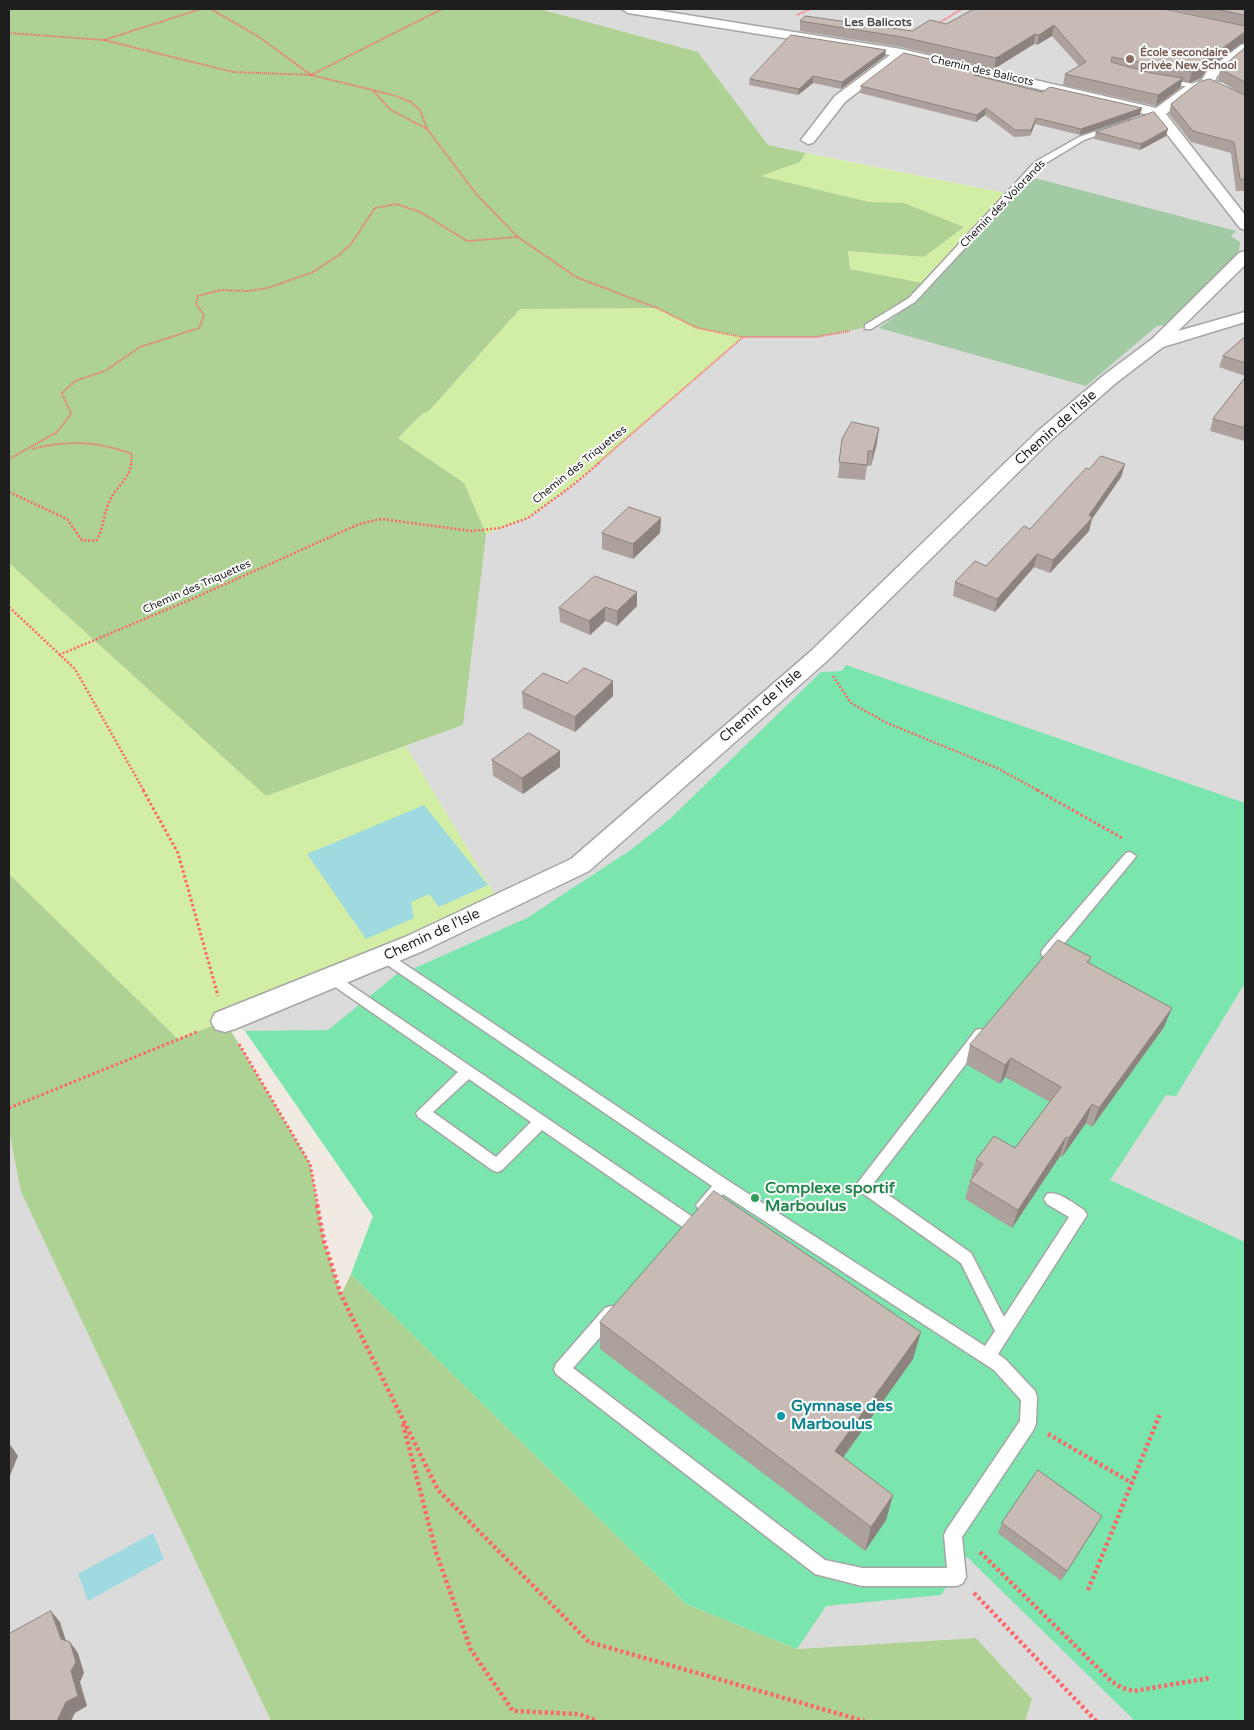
<!DOCTYPE html>
<meta charset="utf-8">
<style>
body{margin:0}
#map{position:relative;width:1254px;height:1730px;overflow:hidden;background:#f0eae3;font-family:"Varela Round",sans-serif}
canvas{display:block}
.frame{position:absolute;inset:0;border:10px solid #1e1e1e;pointer-events:none}
</style>
<div id="map">
<canvas width="1254" height="1730"></canvas>
<div class="frame"></div>
</div>
<script>
const g = document.querySelector('canvas').getContext('2d');
g.lineJoin = 'round';
function paint(path, color) { g.fillStyle = color; g.fill(path, 'evenodd'); }
function strokePath(path, color, width, dash) { g.strokeStyle = color; g.lineWidth = width; g.lineCap = dash ? 'butt' : 'round'; g.setLineDash(dash || []); g.stroke(path); }
function label(font, color, halo, rows, align = 'center') {
  g.font = font + ' "Varela Round",sans-serif'; g.lineWidth = 4; g.setLineDash([]); g.textBaseline = 'middle'; g.strokeStyle = halo; g.fillStyle = color; for (const [text, x, y, turn = 0] of rows) {
    g.save(); g.translate(x, y); g.rotate((+turn || 0) * Math.PI / 180); g.textAlign = isNaN(turn) ? turn : align; if (halo) g.strokeText(text, 0, 0); g.fillText(text, 0, 0); g.restore();
  }
}
paint(new Path2D(`
 M 540,9 L 1245,9 L 1245,1721 L 1025,1721 L 1032,1699 L 976,1638 L 797,1649 L 351,1274 L 373,1216 L 245,1031 L 225,1021 L 500,903 L 406,746 L 463,725 L 472,531 L 528,518 L 743,337 L 816,337 L 1010,194 L 768,145 L 698,52 Z
 M 9,1131 L 21,1192 L 271,1721 L 9,1721 Z`), '#dcdbdb');
paint(new Path2D(`
 M 806,153 L 1010,194 L 927,284 L 850,269 L 848,251 L 924,257 L 964,227 L 904,203 L 869,202 L 760,176 L 800,162 Z
 M 657,308 L 697,328 L 743,337 L 573,485 L 528,518 L 486,534 L 464,483 L 398,438 L 422,414 L 429,411 L 520,309 Z
 M 9,563 L 266,796 L 406,746 L 500,903 L 333,978 L 178,1039 L 9,874 Z`), '#d2eea5');
paint(new Path2D(`
 M 9,9 L 540,9 L 698,52 L 768,145 L 806,153 L 800,162 L 761,176 L 869,202 L 904,203 L 964,227 L 924,257 L 848,251 L 850,269 L 927,284 L 916,296 L 868,327 L 816,337 L 743,337 L 697,328 L 657,308 L 520,309 L 429,411 L 422,414 L 398,438 L 464,483 L 486,534 L 463,725 L 266,796 L 9,563 Z
 M 9,874 L 178,1039 L 225,1021 L 310,1164 L 324,1241 L 341,1295 L 351,1274 L 686,1604 L 797,1649 L 976,1638 L 1032,1699 L 1025,1721 L 271,1721 L 21,1192 L 9,1131 Z`), '#aed294');
paint(new Path2D(`
 M 1031,177 L 1236,231 L 1231,236 L 1240,242 L 1239,252 L 1166,325 L 1157,326 L 1086,386 L 879,328 L 919,299 Z`), '#a2caa3');
paint(new Path2D(`
 M 846,665 L 1245,803 L 1245,983 L 1176,1096 L 1166,1095 L 1110,1180 L 1245,1242 L 1245,1721 L 1135,1721 L 967,1557 L 941,1595 L 826,1606 L 797,1649 L 686,1604 L 351,1274 L 373,1216 L 245,1031 L 328,1030 L 397,974 L 415,968 L 527,918 L 632,849 L 671,818 L 821,672 L 842,671 Z`), '#7be5ae');
paint(new Path2D(`
 M 424,805 L 488,885 L 439,907 L 429,894 L 411,902 L 414,918 L 366,939 L 307,854 Z
 M 153,1533 L 164,1559 L 88,1601 L 78,1574 Z`), '#a0dae1');
const lane = new Path2D(`
 M 1165,79 L 1194,84 L 1197,86 L 1194,88 L 1163,82 L 1162,81 Z
 M 1129,120 L 1132,122 L 1131,123 L 1084,140 L 1041,166 L 915,302 L 871,329 L 865,329 L 865,325 L 909,298 L 1035,162 L 1079,137 Z
 M 1130,852 L 1136,856 L 1134,859 L 1053,957 L 1043,957 L 1041,953 L 1043,949 L 1126,853 Z
 M 385,951 L 727,1180 L 985,1346 L 995,1331 L 961,1263 L 858,1190 L 856,1185 L 976,1030 L 981,1029 L 986,1030 L 988,1034 L 986,1038 L 873,1184 L 971,1253 L 1004,1317 L 1069,1217 L 1047,1204 L 1044,1199 L 1047,1194 C 1058,1190 1074,1204 1084,1210 L 1087,1215 L 998,1354 L 1006,1360 L 1035,1391 L 1037,1397 L 1036,1423 L 1034,1429 L 962,1537 L 966,1577 L 963,1583 L 957,1586 L 862,1586 L 815,1574 L 556,1374 L 554,1369 L 556,1364 L 605,1308 L 611,1306 L 617,1308 L 619,1313 L 617,1318 L 573,1368 L 825,1560 L 862,1568 L 947,1568 L 944,1535 L 947,1529 L 1020,1421 L 1021,1400 L 994,1370 L 723,1194 C 716,1202 710,1214 699,1210 L 696,1205 L 712,1186 L 380,960 L 378,956 L 380,952 Z
 M 333,973 L 694,1218 L 697,1223 L 694,1228 L 689,1230 L 684,1228 L 542,1130 L 502,1170 L 497,1172 L 492,1170 L 418,1117 L 416,1113 L 458,1072 L 328,982 L 326,978 L 328,974 ZM 469,1079 L 531,1122 L 496,1157 L 433,1112 Z`);
const street = new Path2D(`
 M 622,9 L 649,9 L 901,49 L 1156,108 L 1186,86 L 1202,80 L 1207,71 L 1241,45 L 1245,44 L 1245,54 L 1217,76 L 1215,81 L 1223,83 L 1245,96 L 1245,106 L 1208,88 L 1196,91 L 1166,114 L 1245,215 L 1245,230 L 1240,228 L 1153,116 L 903,57 L 845,102 L 813,143 L 808,144 L 801,140 L 835,96 L 890,55 L 628,13 Z
 M 1245,251 L 1245,265 L 1178,331 L 1245,312 L 1245,322 L 1163,347 L 1116,383 L 1052,439 L 827,661 L 589,871 L 423,951 L 235,1029 L 225,1032 L 215,1029 L 211,1021 L 215,1013 L 405,937 L 571,859 L 811,651 L 1038,431 L 1104,375 L 1152,339 L 1239,253 Z`);
strokePath(lane, '#a5a5a5', 3);
strokePath(street, '#a5a5a5', 3);
strokePath(new Path2D(`
 M 211,9 L 259,37 L 311,75 L 393,95 L 411,102 L 420,110 L 427,129 L 477,195 L 518,237 L 576,277 L 657,308 L 697,328 L 742,337
 M 797,15 L 810,9
 M 937,24 L 962,9
 M 9,33 L 104,40 L 201,9
 M 104,40 L 233,72 L 311,75 L 442,9
 M 374,92 L 391,110 L 427,129
 M 32,449 C 68,440 97,441 132,454 L 131,464
 M 9,459 L 57,432 L 71,414 L 62,393 L 75,381 L 105,371 L 140,347 L 199,328 L 204,315 L 196,304 L 198,296 L 221,290 L 248,291 L 268,288 L 313,272 L 339,255 L 351,244 L 375,208 L 397,204 L 422,213 L 467,241 L 518,237
 M 597,464 L 743,337 L 816,337 L 850,331`), '#ff6468', 2, [1, 1]);
strokePath(new Path2D(`
 M 9,492 L 67,519 L 82,540 L 96,541 C 104,528 103,514 110,500 C 116,487 131,477 131,463
 M 9,607 L 75,669 L 144,791
 M 59,655 L 192,599 L 359,524 L 381,519 L 472,531 L 500,528 L 528,518 L 573,485 L 599,463
 M 833,676 L 851,703 L 887,723 L 997,768 L 1039,791`), '#ff6468', 2.5, [2, 2]);
strokePath(new Path2D(`
 M 143,790 L 178,853 L 218,996
 M 1037,790 L 1122,838
 M 239,1044 L 310,1164 L 318,1206
 M 9,1108 L 199,1031`), '#ff6468', 3, [2.5, 2.5]);
strokePath(new Path2D(`
 M 317,1205 L 324,1241 L 341,1295 L 438,1490 L 589,1642 L 864,1721
 M 403,1424 L 436,1552 L 471,1650 L 513,1711 L 579,1714 L 597,1721
 M 1048,1434 L 1132,1483
 M 980,1552 L 1111,1681 L 1122,1688 L 1134,1691 L 1210,1678
 M 1088,1590 L 1160,1414
 M 974,1593 L 1096,1721`), '#ff6468', 4.5, [3, 3]);
paint(lane, '#fff');
paint(street, '#fff');
paint(new Path2D(`
 M 974,9 L 1240,44 L 1206,70 L 1201,78 L 1189,83 L 1182,81 L 1180,88 L 1156,106 L 1063,85 L 1065,74 L 1079,66 L 1052,36 L 1037,45 L 1034,44 L 994,69 L 901,47 L 800,31 L 800,21 L 912,31 L 946,24 Z
 M 1168,9 L 1245,9 L 1245,26 Z
 M 1245,48 L 1245,94 L 1218,80 L 1220,69 Z
 M 885,56 L 841,89 L 813,83 L 798,95 L 749,85 L 750,79 Z
 M 980,77 L 1140,115 L 1080,135 L 1035,124 L 1030,136 L 1014,137 L 985,115 L 976,122 L 860,93 L 861,86 Z
 M 1245,95 L 1245,191 L 1236,191 L 1231,153 L 1191,142 L 1169,114 L 1171,104 Z
 M 1096,132 L 1166,136 L 1140,150 L 1094,139 Z
 M 1245,337 L 1245,376 L 1219,367 L 1223,356 Z
 M 1245,378 L 1245,439 L 1244,441 L 1210,431 L 1213,419 Z
 M 842,439 L 877,443 L 871,466 L 867,466 L 865,480 L 838,478 Z
 M 1125,464 L 1121,477 L 1092,519 L 1089,531 L 1050,573 L 1034,567 L 995,612 L 953,596 L 955,582 L 986,566 L 1030,529 L 1089,469 Z
 M 661,518 L 660,533 L 633,559 L 602,549 L 602,533 Z
 M 637,592 L 637,606 L 617,626 L 605,621 L 590,635 L 560,622 L 559,608 Z
 M 567,683 L 613,696 L 575,732 L 523,708 L 522,692 Z
 M 560,751 L 560,767 L 523,794 L 493,776 L 492,760 Z
 M 1091,957 L 1089,963 L 1164,1027 L 1092,1127 L 1086,1123 L 1062,1157 L 1060,1156 L 1012,1228 L 965,1199 L 970,1181 L 972,1179 L 971,1178 L 976,1160 L 1015,1148 L 1050,1102 L 1005,1077 L 1000,1084 L 966,1064 L 970,1045 Z
 M 600,1322 L 913,1359 L 843,1458 L 893,1495 L 886,1520 L 865,1551 L 600,1349 Z
 M 1002,1523 L 1096,1526 L 1061,1581 L 998,1533 Z`), '#aca19d');
paint(new Path2D(`
 M 1054,25 L 1052,36 L 1037,45 L 1039,35 Z
 M 1243,33 L 1245,33 L 1245,43 L 1240,44 L 1206,70 L 1201,78 L 1189,83 L 1192,72 Z
 M 1035,34 L 1034,44 L 994,69 L 996,58 Z
 M 886,50 L 885,56 L 841,89 L 842,82 Z
 M 981,71 L 980,77 L 974,75 Z
 M 813,76 L 813,83 L 798,95 L 799,89 Z
 M 1183,78 L 1180,88 L 1156,106 L 1158,95 Z
 M 986,108 L 985,115 L 976,122 L 977,115 Z
 M 1142,108 L 1140,115 L 1080,135 L 1081,129 Z
 M 1036,118 L 1035,124 L 1030,136 L 1031,130 Z
 M 1168,129 L 1166,136 L 1140,150 L 1141,144 Z
 M 879,428 L 877,443 L 871,466 L 873,451 Z
 M 1125,464 L 1121,477 L 1092,519 L 1089,531 L 1050,573 L 1053,560 L 1089,515 Z
 M 661,518 L 660,533 L 633,559 L 633,544 Z
 M 1037,554 L 1034,567 L 995,612 L 997,599 Z
 M 637,592 L 637,606 L 617,626 L 617,611 Z
 M 605,607 L 605,621 L 590,635 L 589,621 Z
 M 613,681 L 613,696 L 575,732 L 575,717 Z
 M 560,751 L 560,767 L 523,794 L 522,778 Z
 M 1172,1008 L 1164,1027 L 1092,1127 L 1099,1108 Z
 M 1011,1058 L 1005,1077 L 1000,1084 L 1005,1065 Z
 M 1092,1104 L 1086,1123 L 1062,1157 L 1069,1138 Z
 M 1066,1137 L 1060,1156 L 1012,1228 L 1018,1210 Z
 M 921,1332 L 913,1359 L 829,1477 L 835,1451 Z
 M 9,1443 L 18,1456 L 9,1478 Z
 M 893,1495 L 886,1520 L 865,1551 L 871,1527 Z
 M 1102,1516 L 1096,1526 L 1061,1581 L 1067,1571 Z
 M 51,1611 L 60,1622 L 69,1650 L 61,1639 Z
 M 70,1642 L 78,1653 L 84,1673 L 80,1682 L 87,1706 L 75,1713 L 71,1721 L 57,1721 L 66,1702 L 71,1671 Z`), '#8c837f');
const building = new Path2D(`
 M 974,9 L 1164,9 L 1245,26 L 1245,33 L 1243,33 L 1208,59 L 1203,68 L 1192,72 L 1112,57 L 1111,62 L 1151,73 L 1183,78 L 1158,95 L 1065,74 L 1086,62 L 1054,25 L 1039,35 L 1035,34 L 996,58 L 902,37 L 800,21 L 805,16 L 912,31 L 930,20 L 946,24 Z
 M 1216,9 L 1245,9 L 1245,15 Z
 M 791,35 L 886,50 L 842,82 L 813,76 L 799,89 L 750,79 Z
 M 1245,48 L 1245,82 L 1220,69 Z
 M 904,53 L 981,71 L 974,75 L 1042,92 L 1050,87 L 1142,108 L 1081,129 L 1036,118 L 1031,130 L 1015,130 L 986,108 L 977,115 L 861,86 Z
 M 1210,79 L 1245,95 L 1245,180 L 1240,179 L 1234,142 L 1193,131 L 1171,104 L 1199,82 Z
 M 1154,112 L 1168,129 L 1141,144 L 1096,132 Z
 M 1245,337 L 1245,363 L 1223,356 Z
 M 1245,378 L 1245,428 L 1213,419 Z
 M 852,422 L 879,428 L 873,451 L 868,451 L 867,465 L 839,462 L 842,439 Z
 M 1101,456 L 1125,464 L 1089,515 L 1092,518 L 1053,560 L 1037,554 L 997,599 L 955,582 L 975,561 L 986,566 L 1024,526 L 1030,529 L 1086,468 L 1089,469 Z
 M 629,507 L 661,518 L 633,544 L 602,533 Z
 M 595,576 L 637,592 L 617,611 L 605,607 L 589,621 L 559,608 Z
 M 584,668 L 613,681 L 575,717 L 522,692 L 543,673 L 567,683 Z
 M 529,733 L 560,751 L 522,778 L 492,760 Z
 M 1058,940 L 1091,957 L 1087,962 L 1172,1008 L 1099,1108 L 1092,1104 L 1069,1138 L 1066,1137 L 1018,1210 L 970,1181 L 983,1164 L 976,1160 L 994,1136 L 1015,1148 L 1061,1087 L 1011,1058 L 1005,1065 L 970,1045 Z
 M 714,1191 L 921,1332 L 835,1451 L 893,1495 L 871,1527 L 600,1322 Z
 M 1038,1470 L 1102,1516 L 1067,1571 L 1002,1523 Z
 M 51,1611 L 61,1639 L 70,1642 L 76,1662 L 71,1671 L 78,1696 L 66,1702 L 57,1721 L 9,1721 L 9,1634 Z`);
paint(building, '#c8bbb6');
strokePath(building, '#8c837f', 1);
for (const [x, y, r, color] of [
 [1130,59,5,"#8d6e63"],
 [755,1198,5,"#2e9e5b"],
 [781,1416,5,"#0f9aa8"]
]) { const dot = new Path2D(); dot.arc(x, y, r, 0, 2 * Math.PI); g.fillStyle = color; g.fill(dot); strokePath(dot, '#fff', 2); }
label('bold 11px', '#785e54', '#fff', [
 ["École secondaire",1140,53],
 ["privée New School",1140,66]
], 'left');
label('11px', '#1e1e1e', '#fff', [
 ["Chemin des Balicots",982,71,13],
 ["Chemin des Volorands",1003,204,-46],
 ["Chemin des Triquettes",580,465,-39],
 ["Chemin des Triquettes",197,587,-24]
]);
label('bold 12px', '#515151', '#fff', [
 ["Les Balicots",878,23]
]);
label('14px', '#1e1e1e', '#fff', [
 ["Chemin de l’Isle",1056,428,-42],
 ["Chemin de l’Isle",761,706,-41],
 ["Chemin de l’Isle",432,935,-25]
]);
label('bold 16px', '#27864d', '#fff', [
 ["Complexe sportif",765,1189],
 ["Marboulus",765,1207]
], 'left');
label('bold 16px', '#0d838f', '#fff', [
 ["Gymnase des",791,1407],
 ["Marboulus",791,1425]
], 'left');
</script>
